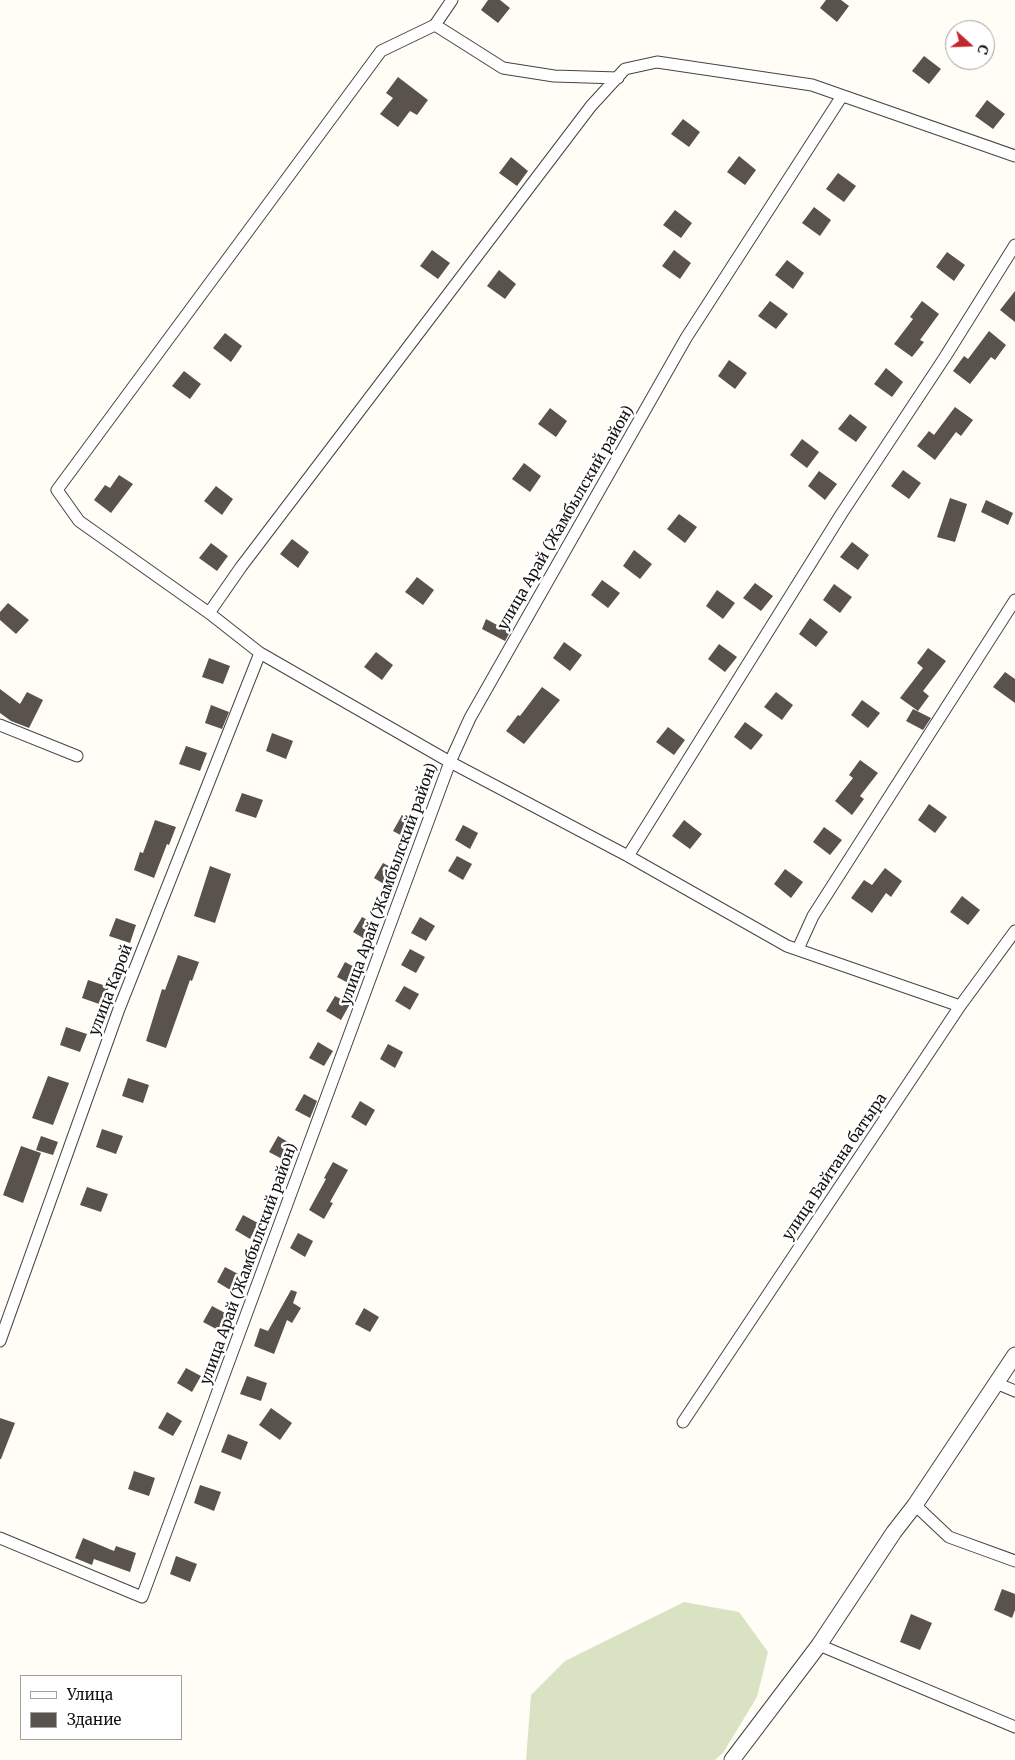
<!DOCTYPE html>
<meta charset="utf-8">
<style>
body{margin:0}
#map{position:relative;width:1015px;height:1760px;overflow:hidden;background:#fffdf5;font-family:Merriweather,serif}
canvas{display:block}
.legend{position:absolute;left:20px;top:1675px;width:162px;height:65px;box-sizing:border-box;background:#fff;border:1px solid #a0a0a0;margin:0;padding:6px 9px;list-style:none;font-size:15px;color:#111}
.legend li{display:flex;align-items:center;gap:10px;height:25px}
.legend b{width:25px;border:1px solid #a0a0a0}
.north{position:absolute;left:945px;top:20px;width:50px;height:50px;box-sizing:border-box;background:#fff;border:1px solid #a0a0a0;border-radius:50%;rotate:110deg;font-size:14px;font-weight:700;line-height:20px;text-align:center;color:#111}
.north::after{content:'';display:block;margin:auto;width:18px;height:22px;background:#c4262e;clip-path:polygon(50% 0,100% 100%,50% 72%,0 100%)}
</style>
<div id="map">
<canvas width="1015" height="1760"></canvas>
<ul class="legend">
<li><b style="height:6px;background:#fff"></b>Улица</li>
<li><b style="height:14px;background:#5a524d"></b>Здание</li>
</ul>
<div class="north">С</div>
</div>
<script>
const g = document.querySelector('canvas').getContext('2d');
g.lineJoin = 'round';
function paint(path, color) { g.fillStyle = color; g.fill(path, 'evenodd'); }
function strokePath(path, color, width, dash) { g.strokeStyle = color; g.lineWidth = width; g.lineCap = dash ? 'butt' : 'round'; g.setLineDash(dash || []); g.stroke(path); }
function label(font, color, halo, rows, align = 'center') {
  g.font = font + ' Merriweather,serif'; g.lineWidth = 5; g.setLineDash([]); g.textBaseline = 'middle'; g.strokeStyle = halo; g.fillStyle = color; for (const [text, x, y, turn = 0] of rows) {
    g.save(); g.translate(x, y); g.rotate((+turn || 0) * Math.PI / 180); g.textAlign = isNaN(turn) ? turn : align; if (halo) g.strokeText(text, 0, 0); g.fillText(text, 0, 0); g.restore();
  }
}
paint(new Path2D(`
 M 684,1602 L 739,1612 L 768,1652 L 757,1697 L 723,1753 L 715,1760 L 526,1760 L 531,1695 L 565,1661 Z`), '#d9e3c4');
paint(new Path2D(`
 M 488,0 L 500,0 L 510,8 L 498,23 L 481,10 Z
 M 826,0 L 841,0 L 849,6 L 837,22 L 820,8 Z
 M 924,56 L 941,69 L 929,84 L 912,71 Z
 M 398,77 L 428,100 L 417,115 L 410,111 L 398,127 L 380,114 L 393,98 L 386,93 Z
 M 987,100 L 1005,114 L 993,129 L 975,116 Z
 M 683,119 L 700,132 L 689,147 L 671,134 Z
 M 739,156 L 756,170 L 745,185 L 727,172 Z
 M 511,157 L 528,171 L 517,186 L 499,173 Z
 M 838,173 L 856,186 L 844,202 L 826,189 Z
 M 814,207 L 831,220 L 820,236 L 802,223 Z
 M 675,210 L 692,223 L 681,238 L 663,225 Z
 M 432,250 L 450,263 L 438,279 L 420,266 Z
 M 674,250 L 691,263 L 680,279 L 662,266 Z
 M 947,252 L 965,265 L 954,281 L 936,267 Z
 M 787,260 L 804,273 L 793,289 L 775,275 Z
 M 499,270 L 516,284 L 505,299 L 487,286 Z
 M 1015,291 L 1015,322 L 1000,310 Z
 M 770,301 L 788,314 L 776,329 L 758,316 Z
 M 922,301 L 939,314 L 920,340 L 924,342 L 912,357 L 894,344 L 913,319 L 910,317 Z
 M 989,331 L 1006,345 L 995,360 L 991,357 L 970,384 L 953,371 L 964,356 L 968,359 Z
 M 225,333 L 242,346 L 231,362 L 213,348 Z
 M 729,360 L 747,373 L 735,389 L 718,376 Z
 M 886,368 L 903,382 L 892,397 L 874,384 Z
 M 184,371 L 201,384 L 190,399 L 172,386 Z
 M 955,407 L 973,420 L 961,436 L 956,432 L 935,460 L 917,446 L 929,431 L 934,435 Z
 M 550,408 L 567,421 L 556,437 L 538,424 Z
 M 850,414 L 867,427 L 856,442 L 838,429 Z
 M 802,439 L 819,452 L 807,468 L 790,455 Z
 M 524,463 L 541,476 L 530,492 L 512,479 Z
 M 903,470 L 921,483 L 909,499 L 891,486 Z
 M 819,471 L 837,484 L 825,500 L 808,486 Z
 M 119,475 L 133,484 L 111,513 L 94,500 L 105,485 L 110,488 Z
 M 216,486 L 233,499 L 222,515 L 204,501 Z
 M 950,498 L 967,504 L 955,542 L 937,537 Z
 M 986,500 L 1013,513 L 1008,525 L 981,512 Z
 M 679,514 L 697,527 L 685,543 L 667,529 Z
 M 292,539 L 309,552 L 298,568 L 280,554 Z
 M 852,542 L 869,555 L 858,570 L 840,557 Z
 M 211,543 L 228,556 L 217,571 L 199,558 Z
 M 634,550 L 652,564 L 640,579 L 623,566 Z
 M 417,577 L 434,590 L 423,605 L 405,592 Z
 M 602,580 L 620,593 L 608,608 L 591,595 Z
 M 755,583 L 773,596 L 761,611 L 743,598 Z
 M 834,584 L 852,597 L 840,613 L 823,600 Z
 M 717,590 L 735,603 L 723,619 L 706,606 Z
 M 8,603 L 29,620 L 16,634 L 0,620 L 0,612 Z
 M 810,618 L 828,632 L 816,647 L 799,634 Z
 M 486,619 L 510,632 L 505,641 L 482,629 Z
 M 564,642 L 582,655 L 570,671 L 553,658 Z
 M 719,644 L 737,657 L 725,672 L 708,659 Z
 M 928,648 L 946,661 L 923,691 L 929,696 L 918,711 L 900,698 L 923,668 L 917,663 Z
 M 376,652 L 393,665 L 382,680 L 364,667 Z
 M 209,658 L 230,666 L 223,684 L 202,677 Z
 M 1005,672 L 1015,679 L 1015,703 L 993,687 Z
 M 542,687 L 560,700 L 524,744 L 506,731 L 518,715 L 520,716 Z
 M 0,689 L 20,704 L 27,692 L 43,700 L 29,728 L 11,721 L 0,713 Z
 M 776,692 L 793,705 L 782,720 L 764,707 Z
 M 862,700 L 880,713 L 868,728 L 851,715 Z
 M 211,705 L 229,712 L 222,729 L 205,723 Z
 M 913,709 L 931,718 L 923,730 L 906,721 Z
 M 745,722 L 763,735 L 751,750 L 734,737 Z
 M 668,727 L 685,740 L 674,755 L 656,742 Z
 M 272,733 L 293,741 L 286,759 L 266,751 Z
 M 186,746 L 207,753 L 200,771 L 179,764 Z
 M 860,760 L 878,773 L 860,796 L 864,799 L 852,815 L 835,801 L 853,778 L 849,775 Z
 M 242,793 L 263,800 L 256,818 L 235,811 Z
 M 929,804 L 947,817 L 935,833 L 918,820 Z
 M 402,815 L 416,823 L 408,839 L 393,831 Z
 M 155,820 L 176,827 L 169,845 L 167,844 L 154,878 L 134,870 L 140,852 L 143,853 Z
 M 684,820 L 702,834 L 690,849 L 672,836 Z
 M 463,825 L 478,833 L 470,849 L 455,840 Z
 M 824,827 L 842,840 L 830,855 L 813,842 Z
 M 457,856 L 472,864 L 463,880 L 448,871 Z
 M 383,863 L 398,871 L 389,887 L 374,878 Z
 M 210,866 L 231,874 L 215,923 L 194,916 Z
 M 885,868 L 902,881 L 891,897 L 886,893 L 872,913 L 851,898 L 864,880 L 872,885 Z
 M 785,869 L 803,882 L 791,898 L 774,884 Z
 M 962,896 L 980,910 L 968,925 L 950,912 Z
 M 362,917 L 377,925 L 368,941 L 353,932 Z
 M 420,917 L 435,926 L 426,941 L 411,933 Z
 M 116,918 L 136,925 L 130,943 L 109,936 Z
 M 410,949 L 425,957 L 416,973 L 401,965 Z
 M 178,955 L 199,962 L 192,981 L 190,980 L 166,1048 L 146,1041 L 162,989 L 165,990 Z
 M 345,962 L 360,970 L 352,985 L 337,977 Z
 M 88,980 L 109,987 L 102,1005 L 82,998 Z
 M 404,986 L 419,994 L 410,1010 L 395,1001 Z
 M 335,996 L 350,1004 L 341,1020 L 326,1011 Z
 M 66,1027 L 87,1034 L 80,1052 L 60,1045 Z
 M 318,1042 L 333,1051 L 324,1066 L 309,1058 Z
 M 388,1044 L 403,1052 L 395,1068 L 380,1059 Z
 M 48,1076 L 69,1083 L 53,1125 L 32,1118 Z
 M 128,1078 L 149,1085 L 143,1103 L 122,1096 Z
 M 304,1094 L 317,1101 L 310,1118 L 295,1110 Z
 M 360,1101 L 375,1110 L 366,1126 L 351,1117 Z
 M 102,1129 L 123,1136 L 116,1154 L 96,1147 Z
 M 41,1136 L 58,1142 L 53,1155 L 36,1150 Z
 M 278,1136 L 293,1145 L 284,1160 L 269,1152 Z
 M 21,1146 L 41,1153 L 23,1203 L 3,1195 Z
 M 333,1162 L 348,1170 L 330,1202 L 333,1203 L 324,1219 L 309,1210 L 326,1179 L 324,1178 Z
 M 87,1187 L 108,1194 L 101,1212 L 80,1205 Z
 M 243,1215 L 258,1223 L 250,1239 L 235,1230 Z
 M 298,1233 L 313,1241 L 305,1257 L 290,1248 Z
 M 225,1267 L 240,1275 L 232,1291 L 217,1282 Z
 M 291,1290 L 297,1292 L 293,1303 L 301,1308 L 292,1323 L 287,1320 L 274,1354 L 254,1346 L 260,1328 L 268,1331 Z
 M 212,1306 L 227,1314 L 218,1330 L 203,1322 Z
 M 364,1308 L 379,1317 L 370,1332 L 355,1324 Z
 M 186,1368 L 201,1376 L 192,1392 L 177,1383 Z
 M 247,1376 L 267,1383 L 261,1401 L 240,1394 Z
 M 271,1408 L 292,1423 L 280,1440 L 259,1425 Z
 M 167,1412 L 182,1421 L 173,1436 L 158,1428 Z
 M 0,1418 L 15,1423 L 1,1459 L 0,1459 Z
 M 228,1434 L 248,1442 L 241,1460 L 221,1452 Z
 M 134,1471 L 155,1478 L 149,1496 L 128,1489 Z
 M 200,1485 L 221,1492 L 214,1511 L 194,1503 Z
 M 83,1538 L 114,1551 L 116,1546 L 136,1553 L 130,1572 L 94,1559 L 92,1565 L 75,1558 Z
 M 176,1556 L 197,1564 L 190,1582 L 170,1574 Z
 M 1002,1589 L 1015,1594 L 1015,1610 L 1012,1618 L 994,1610 Z
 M 911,1614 L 932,1623 L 920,1650 L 900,1642 Z`), '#5a524d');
const minor = new Path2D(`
 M 452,0 L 435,25 L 381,51 L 57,490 L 79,521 L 209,613 L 260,653 L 450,762 L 628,856 L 787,946 L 960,1006
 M 435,25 L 503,68 L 554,76 L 618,78
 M 209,613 L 241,567 L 591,106 L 625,69 L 657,62 L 812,85 L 1015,156
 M 0,725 L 77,756
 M 628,856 L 842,513 L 945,357 L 1015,245
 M 798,949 L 813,916 L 1015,600
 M 0,1341 L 119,1009 L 260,653
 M 996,1383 L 1015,1391
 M 683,1422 L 960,1006 L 1015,931
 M 915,1505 L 949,1537 L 1015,1561
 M 0,1538 L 142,1597 L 450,762 L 470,718 L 686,338 L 842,96
 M 819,1645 L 1015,1727`);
const tertiary = new Path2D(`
 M 732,1760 L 819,1645 L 894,1532 L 915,1505 L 1015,1355`);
strokePath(minor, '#444', 13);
strokePath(tertiary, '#444', 17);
strokePath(minor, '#fff', 11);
strokePath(tertiary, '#fff', 15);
label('15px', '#111', '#fff', [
 ["улица Арай (Жамбылский район)",566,518,-60],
 ["улица Арай (Жамбылский район)",389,884,-70],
 ["улица Карой",111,990,-69],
 ["улица Байтана батыра",835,1167,-56],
 ["улица Арай (Жамбылский район)",249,1264,-70]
]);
</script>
